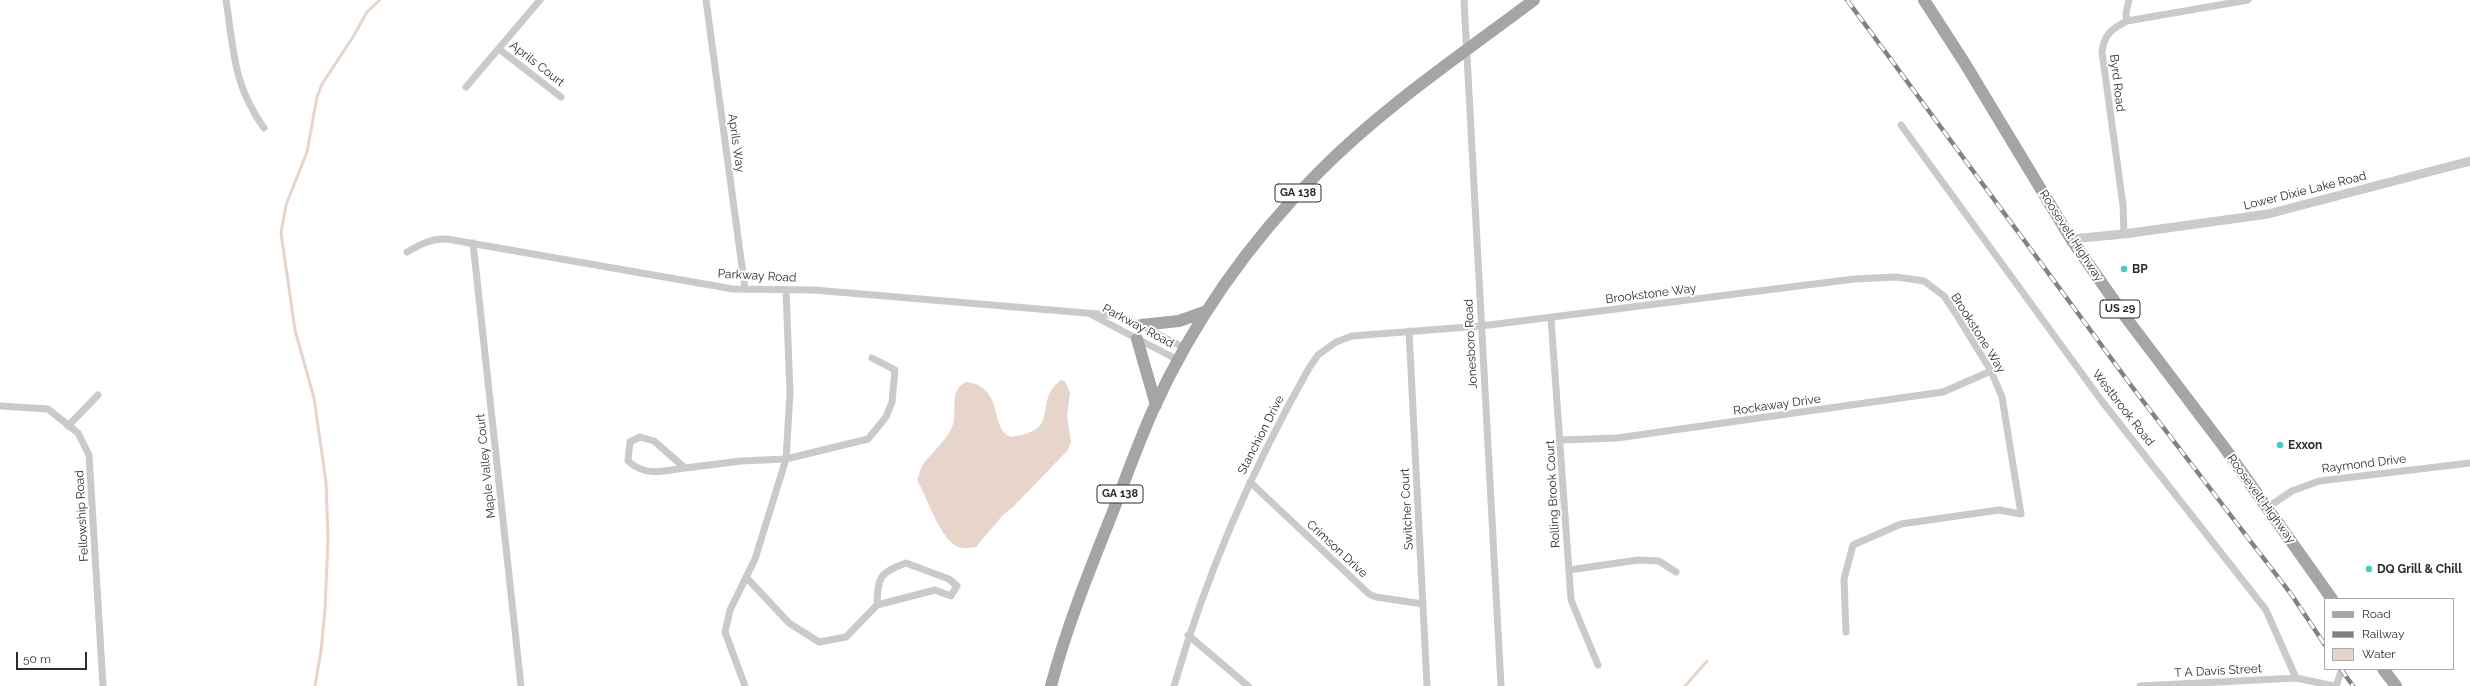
<!DOCTYPE html>
<style>
body{margin:0}
#map{position:relative;width:2470px;height:686px;overflow:hidden;background:#fff;font-family:Raleway,sans-serif}
canvas{display:block}
.legend{position:absolute;left:2324px;top:598px;width:130px;height:72px;box-sizing:border-box;background:#fff;border:1px solid #ababab;margin:0;padding:5px 7px;list-style:none;font-size:12px;color:#2d2d2d}
.legend li{display:flex;align-items:center;gap:8px;height:20px}
.legend b{width:20px;border:1px solid #ababab}
.scale{position:absolute;left:16px;top:652px;width:71px;height:18px;box-sizing:border-box;border:2px solid #2d2d2d;border-top:0;padding-left:5px;font-size:12px;line-height:14px;white-space:nowrap;color:#2d2d2d;-webkit-text-stroke:3px #fff;paint-order:stroke}
</style>
<div id="map">
<canvas width="2470" height="686"></canvas>
<ul class="legend">
<li><b style="height:5px;background:#a5a5a5"></b>Road</li>
<li><b style="height:5px;background:#828282"></b>Railway</li>
<li><b style="height:11px;background:#e7d4ca"></b>Water</li>
</ul>
<div class="scale">50 m</div>
</div>
<script>
const g = document.querySelector('canvas').getContext('2d');
g.lineJoin = 'round';
function paint(path, color) { g.fillStyle = color; g.fill(path, 'evenodd'); }
function strokePath(path, color, width, dash) { g.strokeStyle = color; g.lineWidth = width; g.lineCap = dash ? 'butt' : 'round'; g.setLineDash(dash || []); g.stroke(path); }
function label(font, color, halo, rows, align = 'center') {
  g.font = font + ' Raleway,sans-serif'; g.lineWidth = 4; g.setLineDash([]); g.textBaseline = 'middle'; g.strokeStyle = halo; g.fillStyle = color; for (const [text, x, y, turn = 0] of rows) {
    g.save(); g.translate(x, y); g.rotate((+turn || 0) * Math.PI / 180); g.textAlign = isNaN(turn) ? turn : align; if (halo) g.strokeText(text, 0, 0); g.fillText(text, 0, 0); g.restore();
  }
}
paint(new Path2D(`
 M 1061,380 L 1065,381 L 1070,393 L 1067,416 L 1071,442 L 1068,450 L 1014,506 L 1003,515 L 976,547 C 972,547 967,549 963,548 C 942,547 927,496 917,480 C 919,475 920,470 922,466 C 932,451 951,438 954,420 C 956,407 950,389 966,382 C 1005,386 989,430 1011,437 C 1064,430 1031,403 1061,380 Z`), '#e7d4ca');
strokePath(new Path2D(`
 M 315,686 L 321,651 L 325,609 L 328,539 L 326,482 L 314,398 L 295,330 L 281,233 L 286,205 L 307,152 L 317,97 L 322,84 L 353,37 L 367,12 L 380,0
 M 1685,686 L 1707,661`), '#e7d4ca', 3);
strokePath(new Path2D(`
 M 226,0 C 234,51 233,85 264,128
 M 706,0 L 745,289
 M 1464,0 L 1501,686
 M 2127,21 L 2126,13 L 2129,0
 M 499,49 L 561,97
 M 466,87 L 540,0
 M 1901,125 L 2101,400 L 2266,610 L 2296,678
 M 2124,234 L 2123,205 L 2102,52 C 2104,35 2111,29 2127,21 L 2248,0
 M 473,243 L 521,686
 M 407,252 C 421,244 431,238 447,239 L 733,289 L 814,290 L 1122,316 L 1185,348
 M 1092,315 L 1178,360
 M 1551,318 L 1571,600 L 1598,665
 M 1409,331 L 1427,686
 M 0,406 L 48,409 L 78,433 L 89,455 L 103,686
 M 68,426 L 98,395
 M 640,437 L 654,441 L 685,468 C 662,471 646,477 628,461 L 630,442 Z
 M 1561,440 L 1617,438 L 1943,392 L 1991,371
 M 685,468 L 741,461 L 786,459 L 868,439 L 886,417 L 892,402 L 895,370 L 872,358
 M 1250,482 L 1369,594 L 1376,597 L 1423,604
 M 2268,507 L 2292,491 L 2319,481 L 2470,463
 M 906,563 L 949,579 L 957,586 L 951,596 L 935,590 L 877,605 C 878,577 879,573 906,563 Z
 M 1569,570 L 1638,560 L 1659,561 L 1676,572
 M 746,577 L 789,623 L 819,642 L 846,637 L 877,605
 M 1188,635 L 1248,686
 M 745,686 L 725,632 L 730,610 L 755,559 L 786,459 L 790,393 L 786,290
 M 1174,686 C 1206,575 1252,469 1309,368 L 1318,355 L 1336,342 L 1352,336 L 1481,326 L 1854,279 L 1897,277 L 1924,281 L 1944,296 L 1956,314 L 1991,371 L 2002,397 L 2021,514 L 1999,510 L 1901,524 L 1853,545 L 1844,579 L 1846,632
 M 2140,686 L 2296,678 L 2334,686
 M 2336,686 L 2342,669`), '#cacaca', 7);
strokePath(new Path2D(`
 M 2071,239 L 2124,234 L 2268,214 L 2470,161`), '#cacaca', 9);
strokePath(new Path2D(`
 M 1924,0 L 1964,62 L 2071,239 L 2127,319 L 2224,447 L 2332,599
 M 1141,325 L 1179,321 L 1207,311
 M 1137,339 L 1156,405
 M 2383,669 L 2396,686
 M 1051,686 C 1066,629 1088,574 1110,519 C 1124,483 1137,446 1153,410 C 1193,322 1250,241 1318,173 C 1383,107 1461,55 1534,0`), '#a5a5a5', 12);
const rail = new Path2D(`
 M 1847,0 L 2133,388 L 2291,594 L 2325,645
 M 2341,669 L 2353,686`);
strokePath(rail, '#828282', 4.5);
strokePath(rail, '#fff', 3, [9]);
for (const [x, y, r, color] of [
 [2124,269,4,"#44cfbd"],
 [2280,445,4,"#44cfbd"],
 [2369,569,4,"#44cfbd"]
]) { const dot = new Path2D(); dot.arc(x, y, r, 0, 2 * Math.PI); g.fillStyle = color; g.fill(dot); strokePath(dot, '#fff', 1.5); }
for (const [x, y, w] of [
 [1298,193,46],
 [2120,309,40],
 [1120,494,46]
]) { const box = new Path2D(); box.roundRect(x - w / 2, y - 9, w, 18, 3); g.fillStyle = '#fff'; g.fill(box); strokePath(box, '#2d2d2d', 1); }
label('bold 11px', '#2d2d2d', null, [
 ["GA 138",1298,193],
 ["US 29",2120,309],
 ["GA 138",1120,494]
]);
label('12px', '#2d2d2d', '#fff', [
 ["Aprils Court",537,64,38],
 ["Byrd Road",2117,83,83],
 ["Aprils Way",736,143,82],
 ["Lower Dixie Lake Road",2305,191,-14],
 ["Roosevelt Highway",2071,236,57],
 ["Parkway Road",757,276,3],
 ["Brookstone Way",1651,294,-7],
 ["Parkway Road",1138,326,28],
 ["Brookstone Way",1978,333,58],
 ["Jonesboro Road",1471,344,-93],
 ["Rockaway Drive",1777,405,-8],
 ["Westbrook Road",2123,408,52],
 ["Stanchion Drive",1261,435,-63],
 ["Raymond Drive",2364,464,-7],
 ["Maple Valley Court",486,466,-96],
 ["Rolling Brook Court",1553,494,-93],
 ["Roosevelt Highway",2261,499,54],
 ["Switcher Court",1407,509,-93],
 ["Fellowship Road",82,516,-93],
 ["Crimson Drive",1337,549,43],
 ["T A Davis Street",2218,671,-3]
]);
label('bold 12px', '#2d2d2d', '#fff', [
 ["BP",2132,269],
 ["Exxon",2288,445],
 ["DQ Grill & Chill",2377,569]
], 'left');
</script>
